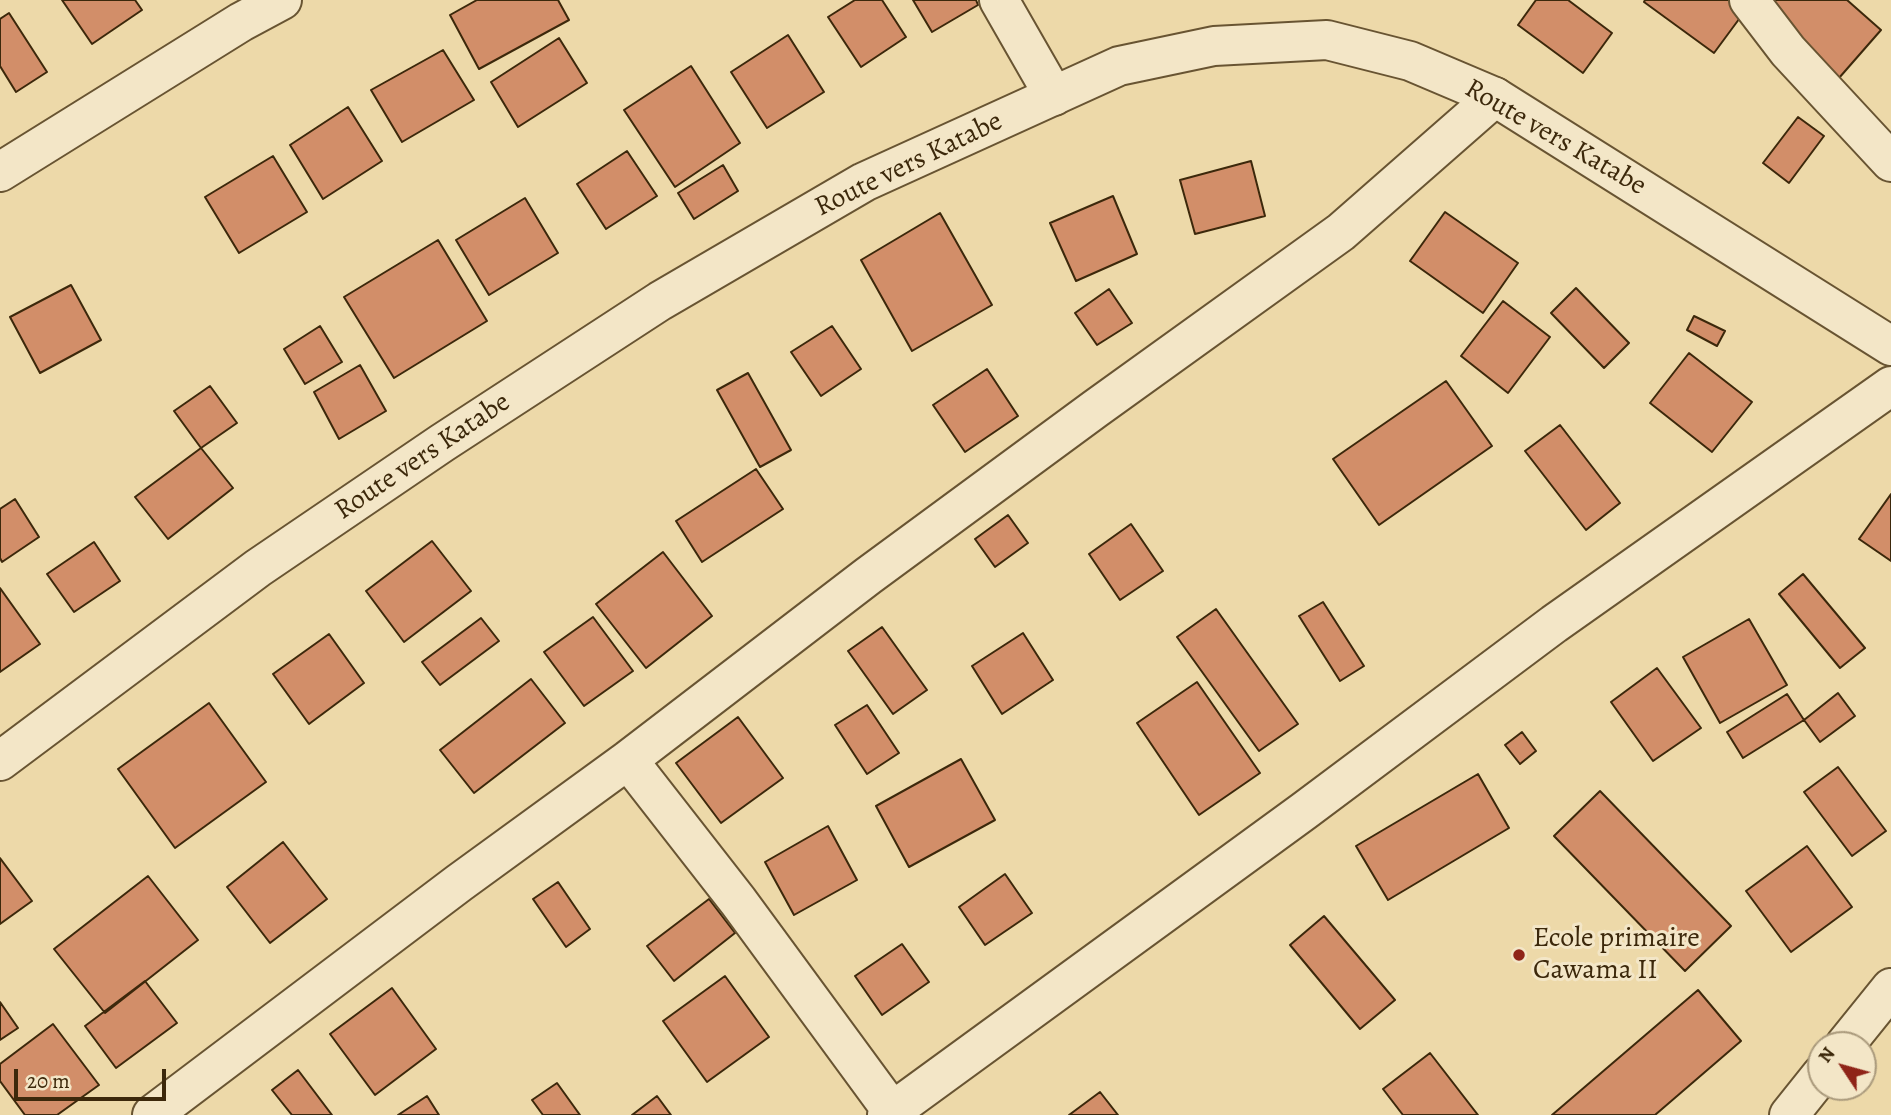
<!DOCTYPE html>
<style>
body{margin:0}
#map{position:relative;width:1891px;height:1115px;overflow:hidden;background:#edd9a9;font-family:Alegreya,serif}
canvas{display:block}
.north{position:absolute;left:1807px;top:1031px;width:70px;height:70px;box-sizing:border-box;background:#f3e6c7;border:2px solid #aa9a7c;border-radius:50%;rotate:306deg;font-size:19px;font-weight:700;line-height:28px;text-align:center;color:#3c280b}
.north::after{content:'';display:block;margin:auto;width:24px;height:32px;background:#8f2418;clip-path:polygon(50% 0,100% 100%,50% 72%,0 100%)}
.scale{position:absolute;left:14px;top:1069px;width:152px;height:32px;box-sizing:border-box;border:4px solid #3c280b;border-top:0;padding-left:9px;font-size:21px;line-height:24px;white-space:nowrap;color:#3c280b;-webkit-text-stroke:5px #f3e6c7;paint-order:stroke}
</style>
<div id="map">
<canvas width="1891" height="1115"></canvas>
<div class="north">N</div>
<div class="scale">20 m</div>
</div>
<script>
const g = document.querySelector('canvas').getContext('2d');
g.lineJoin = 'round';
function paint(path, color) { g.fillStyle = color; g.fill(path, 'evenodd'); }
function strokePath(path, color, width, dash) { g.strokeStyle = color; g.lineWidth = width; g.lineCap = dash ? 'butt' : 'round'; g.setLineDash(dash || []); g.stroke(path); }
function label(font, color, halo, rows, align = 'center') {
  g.font = font + ' Alegreya,serif'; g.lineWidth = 6; g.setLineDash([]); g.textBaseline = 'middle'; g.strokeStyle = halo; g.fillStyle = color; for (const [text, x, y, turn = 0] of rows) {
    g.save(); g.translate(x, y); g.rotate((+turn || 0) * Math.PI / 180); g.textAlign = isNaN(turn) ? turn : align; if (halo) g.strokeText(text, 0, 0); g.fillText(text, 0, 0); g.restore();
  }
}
const building = new Path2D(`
 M 62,0 L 135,0 L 142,10 L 92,44 Z
 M 477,0 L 558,0 L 569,20 L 479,69 L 450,15 Z
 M 855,0 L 882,0 L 906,37 L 861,67 L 828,17 Z
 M 913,0 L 976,0 L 978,5 L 932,32 Z
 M 1536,0 L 1568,0 L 1612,33 L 1583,73 L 1518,25 Z
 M 1645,0 L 1729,0 L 1745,11 L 1714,53 L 1644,2 Z
 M 1775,0 L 1847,0 L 1881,30 L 1839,78 L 1764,11 Z
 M 9,13 L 47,72 L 16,92 L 0,66 L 0,19 Z
 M 788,35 L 824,92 L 767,128 L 731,72 Z
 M 559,38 L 587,83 L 518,127 L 491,82 Z
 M 443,50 L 474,100 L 402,142 L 371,90 Z
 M 691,66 L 740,143 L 675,187 L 624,110 Z
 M 348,107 L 382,161 L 323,199 L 290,145 Z
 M 1798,117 L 1824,136 L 1789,183 L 1763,163 Z
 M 627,151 L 657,196 L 606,229 L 577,184 Z
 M 273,156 L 307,212 L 239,253 L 205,197 Z
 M 1251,161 L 1265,216 L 1195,234 L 1180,180 Z
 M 723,165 L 738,191 L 694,219 L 678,193 Z
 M 1113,196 L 1137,254 L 1076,281 L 1050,223 Z
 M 525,198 L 558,253 L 489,295 L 456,240 Z
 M 1445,212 L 1518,263 L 1483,313 L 1410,261 Z
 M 940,213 L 992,305 L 912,351 L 861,260 Z
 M 438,240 L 487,321 L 394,378 L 344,297 Z
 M 71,285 L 101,340 L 40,373 L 10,317 Z
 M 1576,288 L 1629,343 L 1604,368 L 1551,313 Z
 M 1109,289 L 1132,323 L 1097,345 L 1075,313 Z
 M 1503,301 L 1550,337 L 1508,393 L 1461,356 Z
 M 1694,316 L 1725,331 L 1717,346 L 1687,330 Z
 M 320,326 L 342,362 L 305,384 L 284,349 Z
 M 832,326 L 861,369 L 821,396 L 791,352 Z
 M 1689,353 L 1752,402 L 1712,452 L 1650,403 Z
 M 360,365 L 386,411 L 339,439 L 314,392 Z
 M 987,369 L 1018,416 L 965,452 L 933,405 Z
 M 748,373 L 791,450 L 760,467 L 717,390 Z
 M 1446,381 L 1492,446 L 1379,525 L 1333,459 Z
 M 210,386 L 237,423 L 201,448 L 174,411 Z
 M 1560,425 L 1620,503 L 1586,530 L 1525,451 Z
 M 201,448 L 233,488 L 168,539 L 135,497 Z
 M 756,469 L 783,509 L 702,562 L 676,521 Z
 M 1891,494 L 1891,561 L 1859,539 Z
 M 15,499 L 39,537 L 2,562 L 0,558 L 0,509 Z
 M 1008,515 L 1028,543 L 995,567 L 975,539 Z
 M 1131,524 L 1163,571 L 1120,600 L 1089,554 Z
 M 432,541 L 471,591 L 404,642 L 366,591 Z
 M 94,542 L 120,581 L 74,612 L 47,574 Z
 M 663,552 L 712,616 L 646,668 L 596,604 Z
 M 1803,574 L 1865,648 L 1840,668 L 1779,594 Z
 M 0,588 L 40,644 L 0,672 Z
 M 1323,602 L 1364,666 L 1340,681 L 1299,616 Z
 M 1216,609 L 1298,724 L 1259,751 L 1177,637 Z
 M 593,617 L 633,671 L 584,706 L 544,652 Z
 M 481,618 L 499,641 L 440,685 L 422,662 Z
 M 1749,619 L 1787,685 L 1720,723 L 1683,657 Z
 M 882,627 L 927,690 L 893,714 L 848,651 Z
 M 1023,633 L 1053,680 L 1002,714 L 972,666 Z
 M 329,634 L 364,683 L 309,724 L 273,674 Z
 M 1657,668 L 1701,728 L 1653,761 L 1611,702 Z
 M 531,679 L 565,723 L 474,793 L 440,750 Z
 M 1197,682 L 1260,773 L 1199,815 L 1137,723 Z
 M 1838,693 L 1855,716 L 1820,742 L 1804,720 Z
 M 1787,694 L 1804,720 L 1743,758 L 1727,732 Z
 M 209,703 L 266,782 L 175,848 L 118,769 Z
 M 867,705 L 899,753 L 867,774 L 835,725 Z
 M 738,717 L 783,778 L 721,823 L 676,763 Z
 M 1522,732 L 1536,751 L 1520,764 L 1505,745 Z
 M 961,759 L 995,820 L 909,867 L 876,806 Z
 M 1838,767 L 1886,831 L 1852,856 L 1804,792 Z
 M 1478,774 L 1509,828 L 1388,900 L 1356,846 Z
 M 1600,791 L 1731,926 L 1685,971 L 1554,836 Z
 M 828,826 L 857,880 L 794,915 L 765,862 Z
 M 283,842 L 327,899 L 270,943 L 227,887 Z
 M 1807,846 L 1852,907 L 1791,952 L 1746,891 Z
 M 0,858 L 32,901 L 0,924 Z
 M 1005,874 L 1032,913 L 985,945 L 959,907 Z
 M 148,876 L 198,940 L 105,1013 L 54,949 Z
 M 558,882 L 590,929 L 566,947 L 533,899 Z
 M 709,899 L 735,933 L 674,981 L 647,946 Z
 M 1324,916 L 1395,1000 L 1360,1029 L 1290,945 Z
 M 902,944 L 929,982 L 882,1015 L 855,976 Z
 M 725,976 L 769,1037 L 707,1082 L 663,1021 Z
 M 145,981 L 177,1023 L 116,1068 L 85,1026 Z
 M 392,988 L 436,1049 L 375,1095 L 330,1034 Z
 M 1698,990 L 1741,1041 L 1655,1115 L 1552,1115 Z
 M 0,1002 L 18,1028 L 0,1040 Z
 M 53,1024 L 99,1085 L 57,1115 L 25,1115 L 0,1081 L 0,1064 Z
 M 1430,1053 L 1478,1115 L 1403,1115 L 1383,1089 Z
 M 298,1070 L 332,1115 L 292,1115 L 272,1090 Z
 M 557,1083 L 580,1115 L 543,1115 L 532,1100 Z
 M 1100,1092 L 1118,1115 L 1069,1115 Z
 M 427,1096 L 439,1115 L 398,1115 Z
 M 657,1096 L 671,1115 L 632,1115 Z`);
paint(building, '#d28e69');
strokePath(building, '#3c280b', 2);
const minor = new Path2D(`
 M 999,0 L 1054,96
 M 1749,0 L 1788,51 L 1891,162
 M 0,172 L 241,22 L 282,0
 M 628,760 L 738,901 L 895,1115
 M 1845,1045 L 1891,988
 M 152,1115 L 459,883 L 628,760 L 868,576 L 1095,409 L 1341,232 L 1495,97
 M 887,1115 L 1304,811 L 1554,624 L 1891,386
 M 1789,1115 L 1821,1075`);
const tertiary = new Path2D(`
 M 0,761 L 258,568 L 442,443 L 660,301 L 864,182 L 1119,66 L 1214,46 L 1327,40 L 1410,61 L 1495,97 L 1891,346`);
strokePath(minor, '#685432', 42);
strokePath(tertiary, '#685432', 42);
strokePath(minor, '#f3e6c7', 38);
strokePath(tertiary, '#f3e6c7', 38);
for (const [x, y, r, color] of [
 [1519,955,7,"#8f2418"]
]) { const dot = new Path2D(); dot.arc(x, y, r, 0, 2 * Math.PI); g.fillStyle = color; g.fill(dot); strokePath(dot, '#f3e6c7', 2.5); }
label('28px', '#3c280b', '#f3e6c7', [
 ["Route vers Katabe",1555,138,30],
 ["Route vers Katabe",909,165,-26],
 ["Route vers Katabe",423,457,-34]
]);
label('28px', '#3c280b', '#f3e6c7', [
 ["Ecole primaire",1533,939],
 ["Cawama II",1533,971]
], 'left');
</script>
